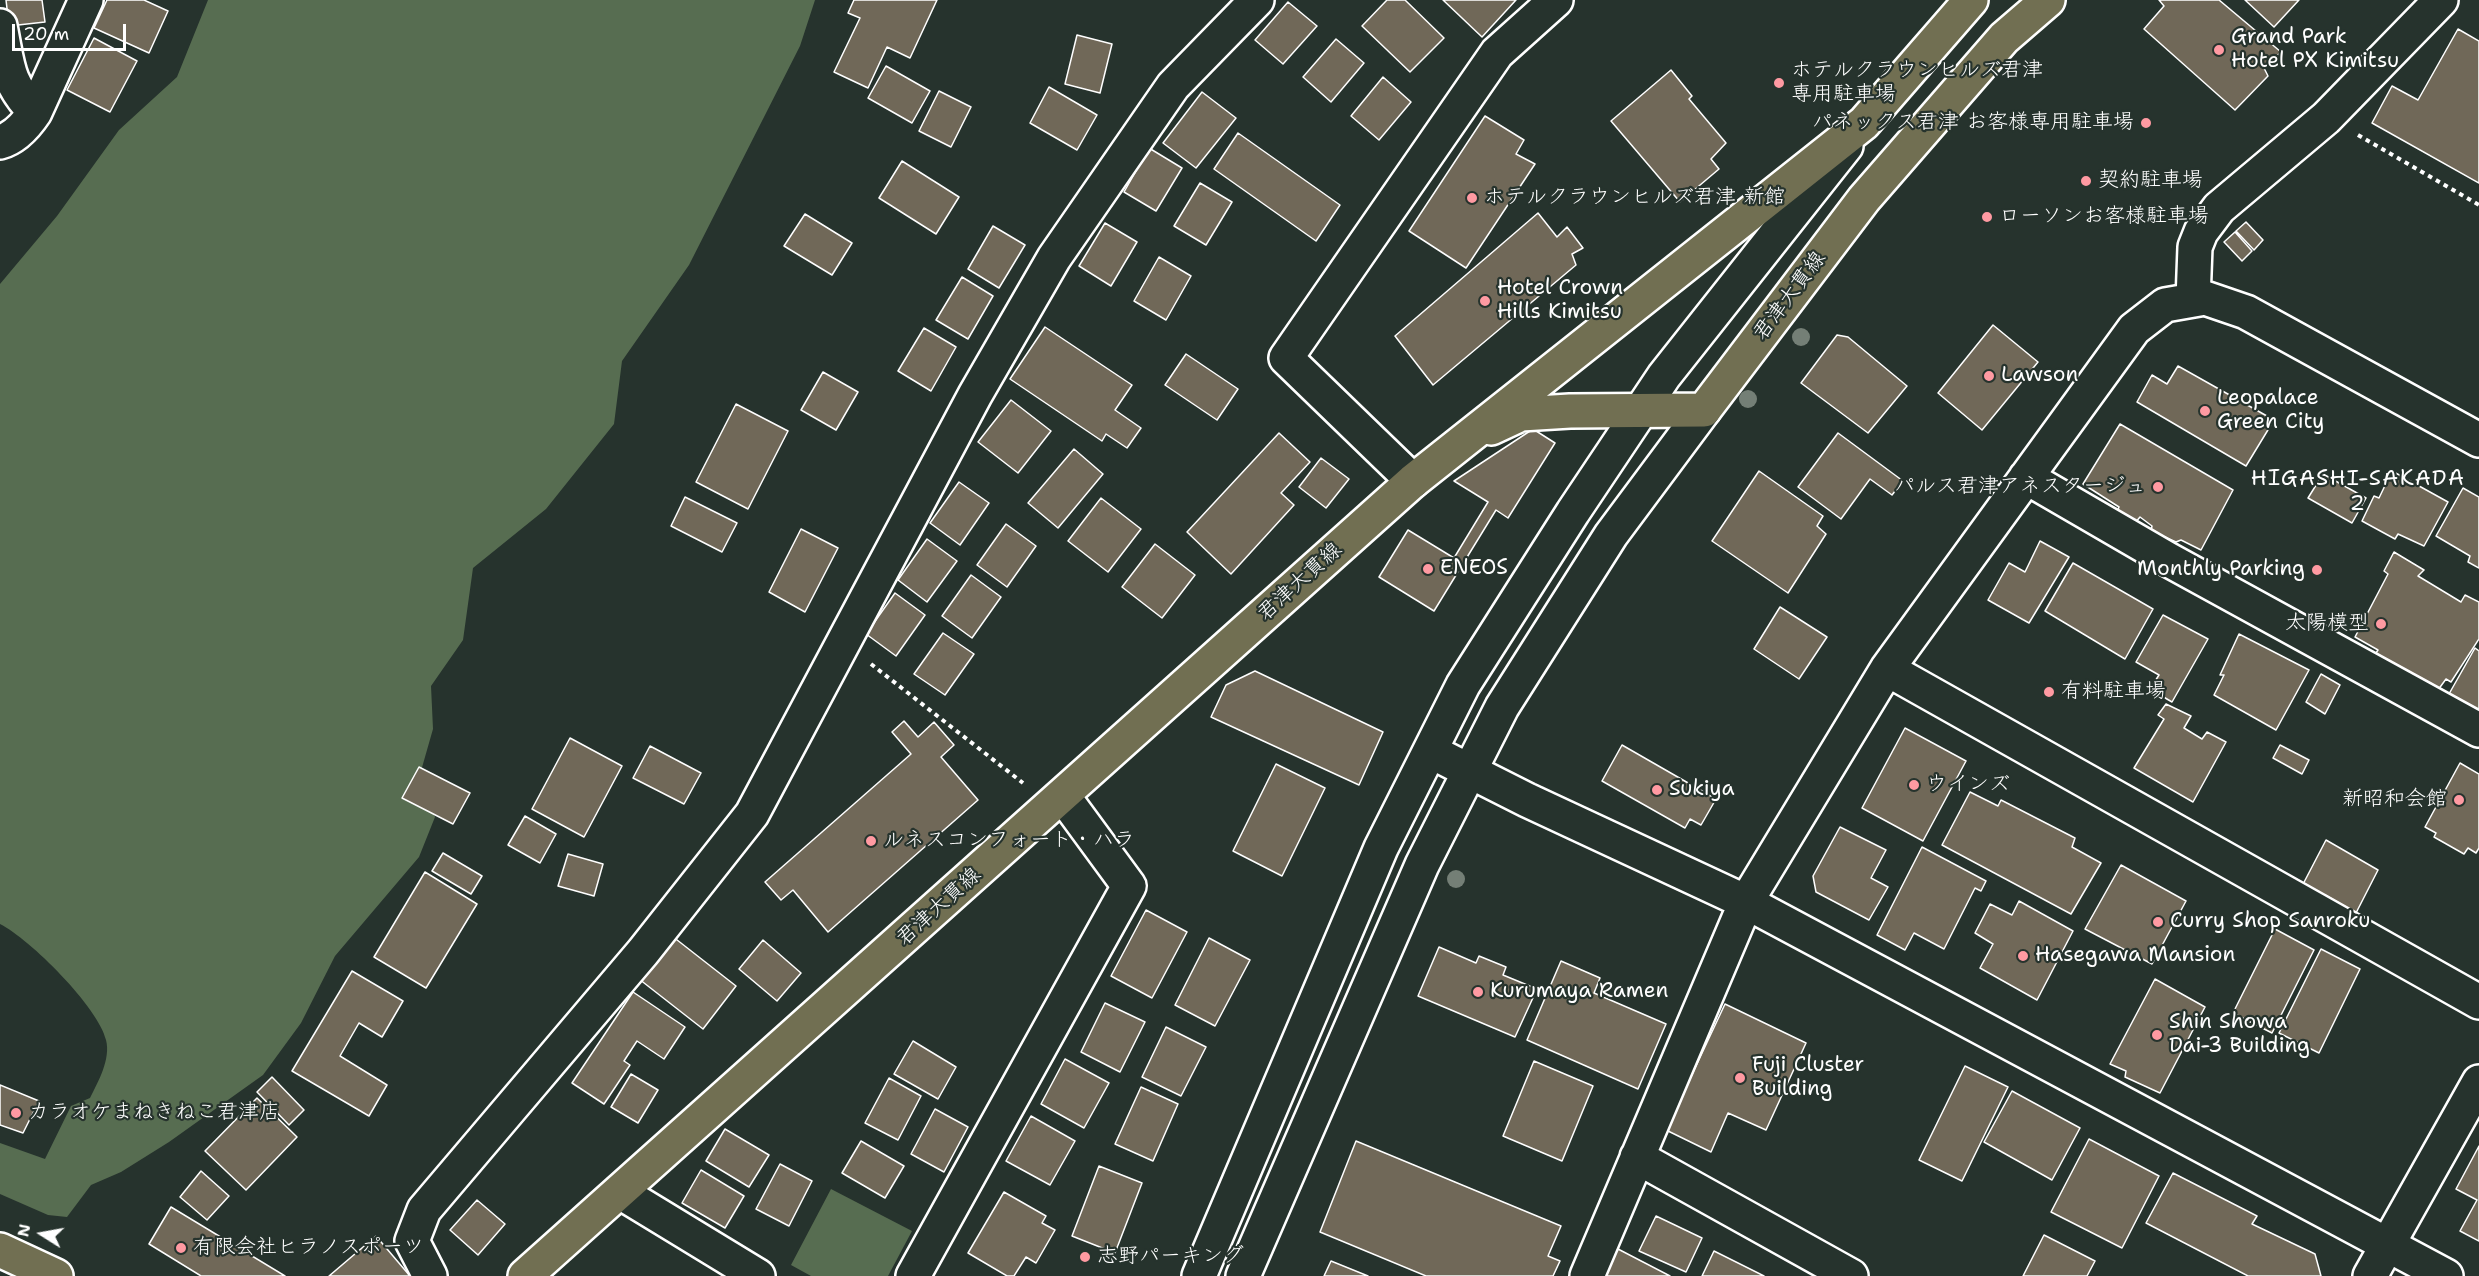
<!DOCTYPE html>
<meta charset="utf-8">
<style>
body{margin:0}
#map{position:relative;width:2479px;height:1276px;overflow:hidden;background:#26332d;font-family:"Shantell Sans",sans-serif}
canvas{display:block}
.north{position:absolute;left:12px;top:1204px;width:60px;height:60px;-webkit-text-stroke:4px #26332d;paint-order:stroke;rotate:281deg;font-size:16px;font-weight:700;line-height:24px;text-align:center;color:#fff}
.north::after{content:'';display:block;margin:auto;width:21px;height:27px;background:#fff;clip-path:polygon(50% 0,100% 100%,50% 72%,0 100%)}
.scale{position:absolute;left:12px;top:24px;width:114px;height:27px;box-sizing:border-box;border:3px solid #fff;border-top:0;padding-left:8px;font-size:18px;line-height:21px;white-space:nowrap;color:#fff;-webkit-text-stroke:4px #26332d;paint-order:stroke}
</style>
<div id="map">
<canvas width="2479" height="1276"></canvas>
<div class="north">N</div>
<div class="scale">20 m</div>
</div>
<script>
const g = document.querySelector('canvas').getContext('2d');
g.lineJoin = 'round';
function paint(path, color) { g.fillStyle = color; g.fill(path, 'evenodd'); }
function strokePath(path, color, width, dash) { g.strokeStyle = color; g.lineWidth = width; g.lineCap = dash ? 'butt' : 'round'; g.setLineDash(dash || []); g.stroke(path); }
function label(font, color, halo, rows, align = 'center') {
  g.font = font + ' "Shantell Sans","Klee One",sans-serif'; g.lineWidth = 4.5; g.setLineDash([]); g.textBaseline = 'middle'; g.strokeStyle = halo; g.fillStyle = color; for (const [text, x, y, turn = 0] of rows) {
    g.save(); g.translate(x, y); g.rotate((+turn || 0) * Math.PI / 180); g.textAlign = isNaN(turn) ? turn : align; if (halo) g.strokeText(text, 0, 0); g.fillText(text, 0, 0); g.restore();
  }
}
paint(new Path2D(`
 M 208,0 L 815,0 L 800,46 L 689,265 L 622,361 L 614,424 L 546,509 L 473,568 L 463,640 L 431,686 L 433,729 L 419,778 L 435,817 L 419,857 L 335,956 L 301,1023 L 263,1075 L 169,1142 L 121,1172 L 91,1185 L 67,1217 L 48,1215 L 0,1194 L 0,1143 L 45,1159 L 71,1106 L 90,1098 C 98,1082 111,1059 106,1040 C 99,1008 30,939 0,924 L 0,284 L 57,216 L 119,130 L 177,77 Z
 M 831,1189 L 912,1231 L 888,1276 L 811,1276 L 791,1265 Z`), '#576d51');
const building = new Path2D(`
 M 6,0 L 42,0 L 45,22 L 9,26 Z
 M 107,0 L 144,0 L 168,11 L 149,53 L 94,28 Z
 M 854,0 L 937,0 L 910,58 L 887,47 L 868,88 L 834,72 L 860,18 L 848,13 Z
 M 1387,0 L 1405,0 L 1444,38 L 1410,72 L 1362,26 Z
 M 1443,0 L 1516,0 L 1482,37 Z
 M 2159,0 L 2219,0 L 2281,52 L 2264,68 L 2268,76 L 2235,110 L 2144,29 L 2164,6 Z
 M 2245,0 L 2299,0 L 2274,27 Z
 M 1288,2 L 1317,26 L 1283,64 L 1255,40 Z
 M 2458,29 L 2479,41 L 2479,183 L 2372,123 L 2392,86 L 2418,100 Z
 M 1077,35 L 1112,44 L 1100,93 L 1065,84 Z
 M 94,38 L 137,61 L 110,112 L 67,90 Z
 M 1336,39 L 1364,63 L 1331,102 L 1303,77 Z
 M 886,66 L 930,91 L 912,123 L 868,98 Z
 M 1671,70 L 1692,96 L 1689,99 L 1726,143 L 1711,159 L 1719,169 L 1680,202 L 1611,121 Z
 M 1383,77 L 1411,102 L 1379,140 L 1351,116 Z
 M 1049,87 L 1097,115 L 1077,150 L 1030,123 Z
 M 939,91 L 971,107 L 951,147 L 919,131 Z
 M 1202,92 L 1236,118 L 1196,168 L 1163,143 Z
 M 1485,116 L 1524,140 L 1516,154 L 1535,164 L 1466,268 L 1409,231 Z
 M 1238,133 L 1340,205 L 1316,241 L 1214,169 Z
 M 1149,148 L 1182,168 L 1156,211 L 1124,192 Z
 M 902,161 L 959,197 L 936,234 L 879,198 Z
 M 1200,183 L 1232,202 L 1206,245 L 1174,226 Z
 M 1538,213 L 1557,237 L 1567,227 L 1583,248 L 1572,254 L 1576,265 L 1433,385 L 1395,336 Z
 M 805,214 L 852,243 L 832,275 L 784,246 Z
 M 2246,222 L 2263,240 L 2254,250 L 2236,231 Z
 M 1105,223 L 1137,242 L 1111,286 L 1079,266 Z
 M 993,226 L 1025,245 L 999,288 L 968,269 Z
 M 2235,232 L 2252,251 L 2242,261 L 2224,242 Z
 M 1159,257 L 1191,276 L 1166,320 L 1134,301 Z
 M 962,277 L 993,296 L 968,339 L 936,320 Z
 M 1993,325 L 2038,362 L 1982,430 L 1938,393 Z
 M 1045,327 L 1132,385 L 1115,410 L 1141,428 L 1127,448 L 1106,434 L 1102,441 L 1010,379 Z
 M 924,328 L 956,347 L 931,391 L 898,371 Z
 M 1837,335 L 1848,337 L 1907,386 L 1868,433 L 1801,383 Z
 M 1186,354 L 1238,389 L 1217,420 L 1165,385 Z
 M 2178,366 L 2274,420 L 2246,466 L 2137,402 L 2152,375 L 2167,384 Z
 M 823,372 L 858,392 L 836,430 L 801,410 Z
 M 1011,400 L 1051,431 L 1018,473 L 978,442 Z
 M 736,404 L 788,431 L 748,509 L 696,482 Z
 M 2120,424 L 2233,490 L 2201,550 L 2181,540 L 2176,542 L 2151,531 L 2152,526 L 2140,517 L 2135,523 L 2117,512 L 2119,507 L 2083,484 Z
 M 1533,429 L 1555,443 L 1508,518 L 1496,510 L 1434,611 L 1379,577 L 1408,530 L 1454,558 L 1488,502 L 1454,481 Z
 M 1279,433 L 1310,462 L 1281,493 L 1294,505 L 1231,574 L 1187,532 Z
 M 1838,433 L 1903,481 L 1892,495 L 1870,479 L 1841,519 L 1798,487 Z
 M 1074,449 L 1103,474 L 1058,528 L 1028,503 Z
 M 1321,458 L 1349,479 L 1326,508 L 1299,487 Z
 M 1759,471 L 1823,516 L 1817,526 L 1826,534 L 1788,593 L 1712,541 Z
 M 2392,471 L 2448,502 L 2424,546 L 2398,534 L 2395,539 L 2362,521 L 2374,496 L 2379,498 Z
 M 2323,474 L 2366,498 L 2352,523 L 2308,498 Z
 M 959,482 L 989,503 L 960,545 L 930,523 Z
 M 2463,488 L 2479,497 L 2479,568 L 2468,562 L 2470,556 L 2436,536 Z
 M 685,497 L 737,523 L 722,552 L 671,526 Z
 M 1101,498 L 1141,529 L 1108,572 L 1068,541 Z
 M 1006,524 L 1036,546 L 1007,587 L 977,565 Z
 M 801,529 L 838,548 L 805,612 L 769,592 Z
 M 927,539 L 957,561 L 927,602 L 898,580 Z
 M 2040,541 L 2069,557 L 2029,623 L 1988,600 L 2009,563 L 2025,572 Z
 M 1155,544 L 1195,575 L 1162,618 L 1122,587 Z
 M 2394,552 L 2424,570 L 2418,576 L 2461,602 L 2465,595 L 2479,602 L 2479,639 L 2451,682 L 2446,679 L 2438,690 L 2374,656 L 2378,650 L 2355,637 L 2388,574 L 2384,571 Z
 M 2073,563 L 2153,609 L 2125,659 L 2045,611 Z
 M 971,575 L 1001,597 L 972,638 L 942,616 Z
 M 895,593 L 925,615 L 896,656 L 866,634 Z
 M 1780,607 L 1827,637 L 1799,679 L 1754,649 Z
 M 2163,615 L 2208,639 L 2172,702 L 2150,689 L 2159,675 L 2136,662 Z
 M 943,633 L 974,654 L 945,695 L 914,674 Z
 M 2239,634 L 2309,670 L 2276,730 L 2214,695 L 2224,675 L 2220,675 Z
 M 2475,648 L 2479,651 L 2479,709 L 2474,717 L 2445,701 Z
 M 1255,671 L 1383,732 L 1359,785 L 1211,717 L 1226,685 Z
 M 2321,674 L 2340,685 L 2325,714 L 2306,702 Z
 M 2166,704 L 2191,716 L 2184,728 L 2202,739 L 2207,732 L 2226,742 L 2193,802 L 2134,768 L 2164,719 L 2158,715 Z
 M 904,721 L 918,737 L 934,722 L 954,745 L 941,757 L 978,800 L 828,932 L 793,890 L 781,900 L 765,882 L 911,754 L 892,732 Z
 M 1905,728 L 1966,761 L 1923,841 L 1862,808 Z
 M 570,738 L 622,766 L 584,837 L 532,809 Z
 M 1622,745 L 1716,799 L 1701,825 L 1690,819 L 1685,828 L 1602,781 Z
 M 2280,745 L 2309,760 L 2302,774 L 2273,758 Z
 M 650,746 L 701,773 L 684,804 L 633,778 Z
 M 2460,763 L 2479,774 L 2479,848 L 2476,853 L 2468,848 L 2464,854 L 2434,837 L 2436,833 L 2425,827 Z
 M 1276,764 L 1325,788 L 1282,876 L 1233,851 Z
 M 419,767 L 470,793 L 453,824 L 402,798 Z
 M 1970,792 L 1998,806 L 2001,800 L 2075,838 L 2072,847 L 2101,863 L 2071,914 L 1942,845 Z
 M 525,816 L 556,834 L 540,863 L 508,845 Z
 M 1840,827 L 1886,850 L 1871,878 L 1888,887 L 1869,920 L 1816,892 L 1813,876 Z
 M 2326,840 L 2378,870 L 2356,913 L 2325,895 L 2322,900 L 2301,888 Z
 M 1922,847 L 1986,881 L 1981,891 L 1975,888 L 1944,949 L 1914,933 L 1905,950 L 1877,935 Z
 M 443,853 L 482,876 L 471,894 L 432,871 Z
 M 568,854 L 603,864 L 594,896 L 558,886 Z
 M 2121,865 L 2186,901 L 2152,964 L 2085,929 Z
 M 425,872 L 477,904 L 426,988 L 374,957 Z
 M 2019,901 L 2073,931 L 2037,1000 L 1980,968 L 1993,944 L 1975,933 L 1990,904 L 2012,915 Z
 M 1146,910 L 1187,932 L 1152,998 L 1111,976 Z
 M 2275,929 L 2314,950 L 2272,1033 L 2233,1013 Z
 M 672,936 L 736,986 L 703,1029 L 639,979 Z
 M 1209,938 L 1250,960 L 1215,1026 L 1175,1005 Z
 M 763,940 L 801,973 L 777,1001 L 739,969 Z
 M 1439,947 L 1476,963 L 1479,956 L 1506,967 L 1503,975 L 1537,989 L 1515,1037 L 1418,996 Z
 M 2321,949 L 2360,969 L 2319,1053 L 2279,1033 Z
 M 1561,961 L 1600,978 L 1594,993 L 1666,1024 L 1638,1089 L 1527,1040 Z
 M 352,971 L 403,1001 L 382,1037 L 359,1023 L 340,1056 L 387,1085 L 369,1116 L 292,1071 Z
 M 2155,979 L 2205,1007 L 2160,1093 L 2125,1077 L 2126,1071 L 2110,1064 Z
 M 633,992 L 685,1027 L 664,1059 L 637,1041 L 624,1061 L 630,1065 L 604,1104 L 572,1083 Z
 M 1105,1003 L 1145,1022 L 1120,1072 L 1081,1052 Z
 M 1725,1004 L 1806,1043 L 1766,1130 L 1728,1113 L 1711,1152 L 1666,1130 Z
 M 1166,1027 L 1206,1047 L 1181,1096 L 1142,1077 Z
 M 913,1041 L 956,1067 L 938,1099 L 894,1074 Z
 M 1065,1059 L 1109,1083 L 1084,1128 L 1041,1104 Z
 M 1534,1061 L 1593,1086 L 1562,1161 L 1503,1136 Z
 M 1965,1066 L 2008,1087 L 1962,1181 L 1919,1160 Z
 M 631,1074 L 658,1090 L 638,1123 L 611,1107 Z
 M 272,1077 L 304,1110 L 289,1125 L 257,1092 Z
 M 889,1078 L 921,1096 L 898,1140 L 865,1123 Z
 M 0,1085 L 39,1101 L 23,1133 L 0,1125 Z
 M 1141,1087 L 1178,1104 L 1153,1161 L 1115,1144 Z
 M 2012,1091 L 2080,1128 L 2052,1180 L 1984,1142 Z
 M 257,1098 L 297,1137 L 246,1190 L 205,1151 Z
 M 935,1109 L 968,1127 L 944,1172 L 911,1154 Z
 M 1031,1116 L 1075,1141 L 1050,1185 L 1006,1161 Z
 M 725,1129 L 769,1155 L 749,1187 L 706,1161 Z
 M 2089,1139 L 2159,1176 L 2122,1248 L 2051,1212 Z
 M 861,1141 L 904,1166 L 885,1198 L 842,1173 Z
 M 1356,1141 L 1561,1226 L 1548,1256 L 1560,1261 L 1553,1276 L 1426,1276 L 1320,1232 Z
 M 2479,1146 L 2479,1241 L 2460,1231 L 2477,1200 L 2456,1189 Z
 M 780,1164 L 812,1181 L 789,1226 L 756,1209 Z
 M 1099,1166 L 1142,1183 L 1115,1253 L 1072,1236 Z
 M 701,1170 L 744,1196 L 725,1228 L 682,1203 Z
 M 201,1171 L 229,1196 L 207,1220 L 180,1197 Z
 M 2173,1173 L 2257,1216 L 2252,1224 L 2315,1254 L 2321,1276 L 2248,1276 L 2146,1223 Z
 M 1004,1192 L 1046,1216 L 1042,1223 L 1055,1230 L 1036,1263 L 1026,1257 L 1014,1276 L 1007,1276 L 968,1253 Z
 M 477,1200 L 505,1224 L 478,1255 L 450,1230 Z
 M 171,1207 L 285,1276 L 201,1276 L 149,1244 Z
 M 1656,1216 L 1702,1238 L 1686,1272 L 1639,1251 Z
 M 2044,1235 L 2095,1261 L 2087,1276 L 2023,1276 Z
 M 376,1236 L 410,1276 L 329,1276 Z
 M 1618,1249 L 1670,1276 L 1604,1276 Z
 M 1714,1251 L 1764,1276 L 1702,1276 Z
 M 1331,1261 L 1368,1276 L 1324,1276 Z`);
paint(building, '#706858');
strokePath(building, '#fff', 1.5);
const minor = new Path2D(`
 M 0,26 C 8,65 6,82 35,112
 M 0,142 C 15,138 27,124 35,112 L 86,0
 M 2193,300 L 2195,247 L 2201,232 L 2219,208 L 2326,118 L 2441,0
 M 2026,477 L 2169,560 L 2479,730
 M 1413,481 L 1286,358 L 1497,53 L 1556,0
 M 1887,669 L 2479,1002
 M 1430,751 L 1527,800 L 1746,902 L 2446,1276
 M 1637,1157 L 1851,1276
 M 620,1192 L 758,1276
 M 430,1276 L 412,1241 L 424,1210 L 643,952 L 752,814 L 975,395 L 1054,258 L 1173,86 L 1257,0
 M 913,1276 L 1129,886 L 1063,796
 M 1199,1276 L 1381,848 L 1463,685 L 1573,512 L 1664,376 L 1846,146
 M 1243,1276 L 1422,865 L 1502,707 L 1611,535 L 1704,410
 M 1587,1276 L 1746,902 L 1887,669 L 2134,329 L 2165,305 L 2205,298 L 2246,312 L 2479,440
 M 2370,1276 L 2479,1082`);
const major = new Path2D(`
 M 1491,428 L 1521,414 L 1570,411 L 1704,410 L 1864,199 L 2004,38 L 2048,0
 M 0,1250 L 56,1276
 M 525,1276 L 1413,481 L 1864,123 L 1971,0`);
strokePath(minor, '#fff', 38);
strokePath(major, '#fff', 38);
strokePath(new Path2D(`
 M 2358,135 L 2479,205
 M 871,664 L 1023,783`), '#fff', 4, [4.5, 4.5]);
strokePath(minor, '#26332d', 33);
strokePath(major, '#716f52', 33);
g.fillStyle = '#747f76';
for (const [x, y] of [
 [1801,337],
 [1748,399],
 [1456,879]
]) { g.beginPath(); g.arc(x, y, 9, 0, 2 * Math.PI); g.fill(); }
for (const [x, y, r, color] of [
 [2219,50,6,"#ff9aa2"],
 [1779,83,6,"#ff9aa2"],
 [2146,123,6,"#ff9aa2"],
 [2086,181,6,"#ff9aa2"],
 [1472,198,6,"#ff9aa2"],
 [1987,217,6,"#ff9aa2"],
 [1485,301,6,"#ff9aa2"],
 [1989,376,6,"#ff9aa2"],
 [2205,411,6,"#ff9aa2"],
 [2158,487,6,"#ff9aa2"],
 [1428,569,6,"#ff9aa2"],
 [2317,570,6,"#ff9aa2"],
 [2381,624,6,"#ff9aa2"],
 [2049,692,6,"#ff9aa2"],
 [1914,785,6,"#ff9aa2"],
 [1657,790,6,"#ff9aa2"],
 [2459,800,6,"#ff9aa2"],
 [871,841,6,"#ff9aa2"],
 [2158,922,6,"#ff9aa2"],
 [2023,956,6,"#ff9aa2"],
 [1478,992,6,"#ff9aa2"],
 [2157,1035,6,"#ff9aa2"],
 [1740,1078,6,"#ff9aa2"],
 [16,1113,6,"#ff9aa2"],
 [181,1248,6,"#ff9aa2"],
 [1085,1257,6,"#ff9aa2"]
]) { const dot = new Path2D(); dot.arc(x, y, r, 0, 2 * Math.PI); g.fillStyle = color; g.fill(dot); strokePath(dot, '#26332d', 2); }
label('21px', '#fff', '#26332d', [
 ["Grand Park",2231,38],
 ["Hotel PX Kimitsu",2231,62],
 ["ホテルクラウンヒルズ君津",1791,71],
 ["専用駐車場",1791,95],
 ["パネックス君津 お客様専用駐車場",2134,123,"right"],
 ["契約駐車場",2098,181],
 ["ホテルクラウンヒルズ君津 新館",1484,198],
 ["ローソンお客様駐車場",1999,217],
 ["Hotel Crown",1497,289],
 ["Hills Kimitsu",1497,313],
 ["Lawson",2001,376],
 ["Leopalace",2217,399],
 ["Green City",2217,423],
 ["パルス君津アネスタージュ",2146,487,"right"],
 ["ENEOS",1440,569],
 ["Monthly Parking",2305,570,"right"],
 ["太陽模型",2369,624,"right"],
 ["有料駐車場",2061,692],
 ["ウインズ",1926,785],
 ["Sukiya",1669,790],
 ["新昭和会館",2447,800,"right"],
 ["ルネスコンフォート・ハラ",883,841],
 ["Curry Shop Sanroku",2170,922],
 ["Hasegawa Mansion",2035,956],
 ["Kurumaya Ramen",1490,992],
 ["Shin Showa",2169,1023],
 ["Dai-3 Building",2169,1047],
 ["Fuji Cluster",1752,1066],
 ["Building",1752,1090],
 ["カラオケまねきねこ君津店",28,1113],
 ["有限会社ヒラノスポーツ",193,1248],
 ["志野パーキング",1097,1257]
], 'left');
label('21px', '#fff', '#26332d', [
 ["君津大貫線",1790,296,-53],
 ["君津大貫線",1300,582,-42],
 ["君津大貫線",939,907,-42]
]);
g.letterSpacing = '1.5px';
label('22px', '#fff', '#26332d', [
 ["HIGASHI-SAKADA",2358,479],
 ["2",2358,504]
]);
g.letterSpacing = '0px';
</script>
